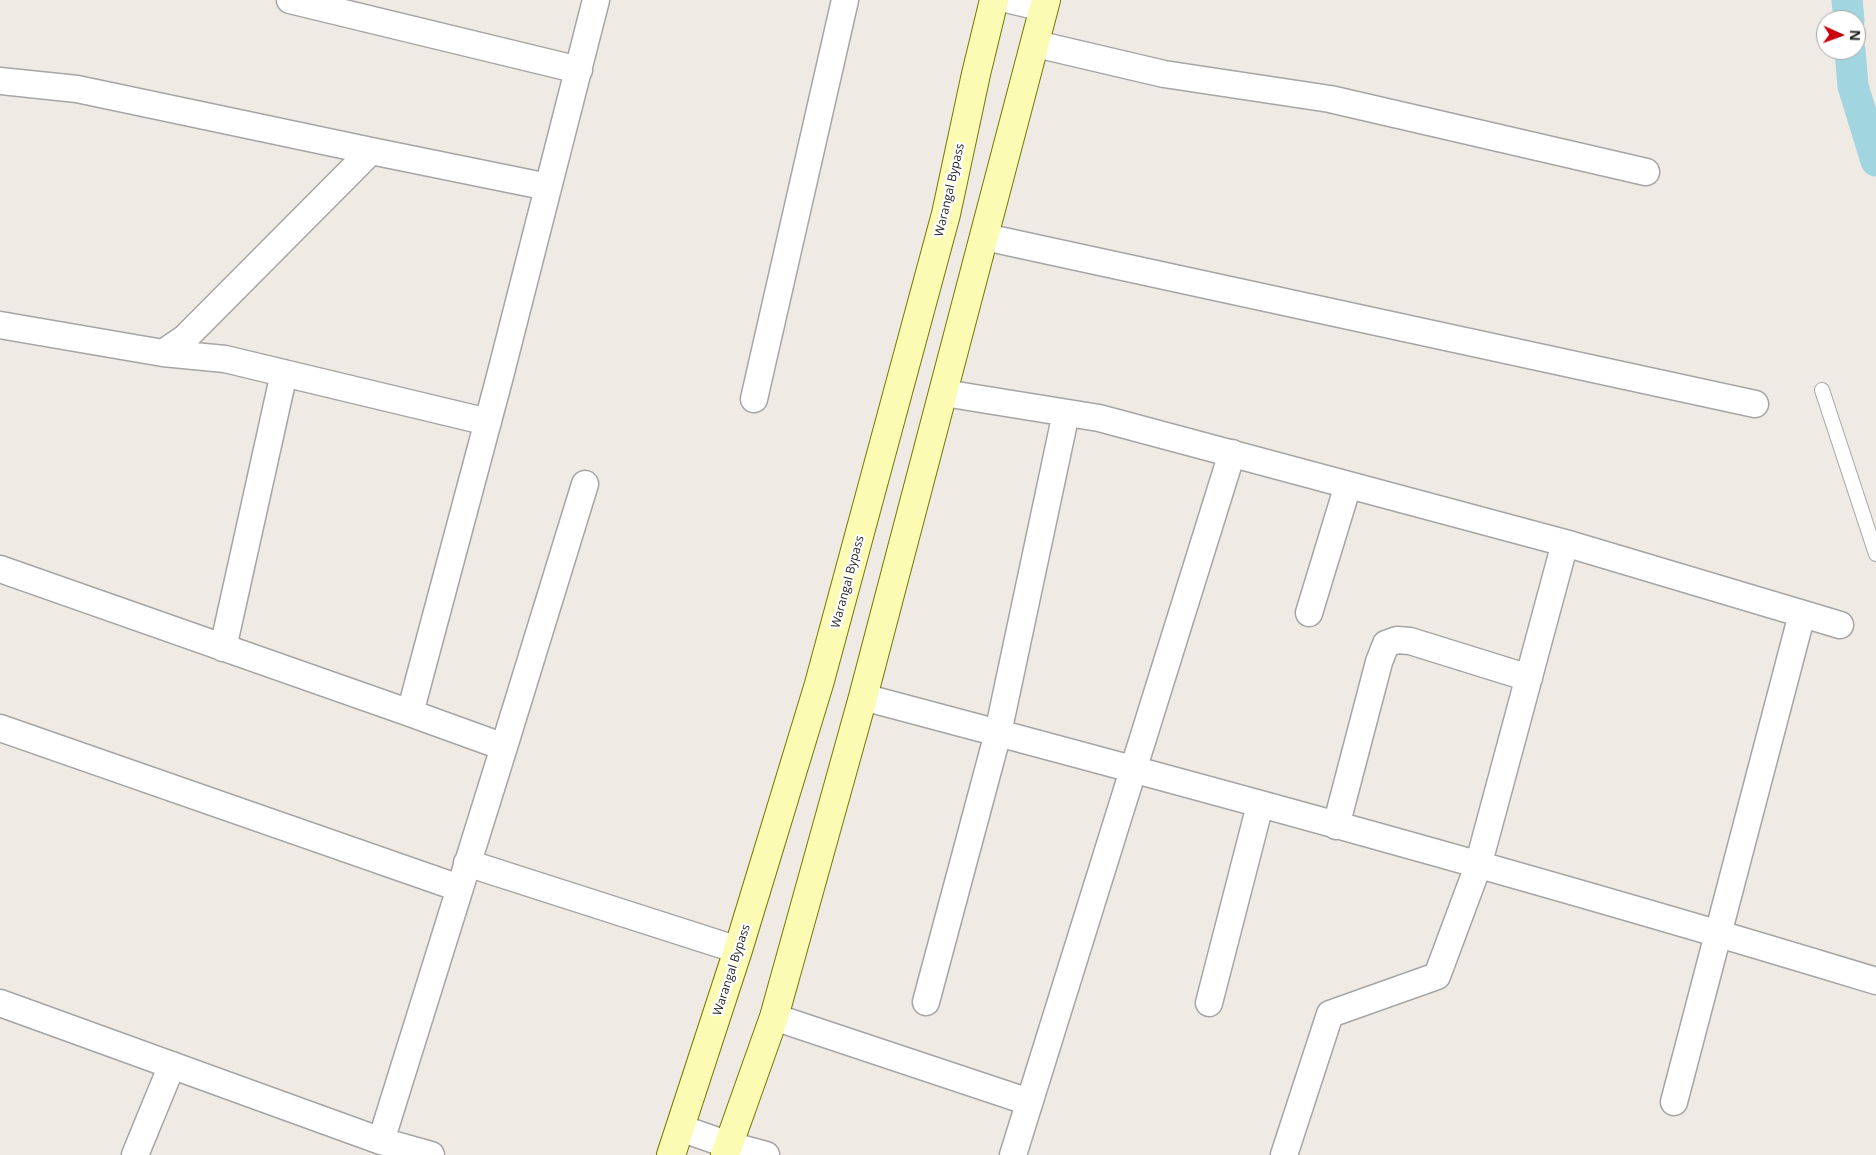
<!DOCTYPE html>
<style>
body{margin:0}
#map{position:relative;width:1876px;height:1155px;overflow:hidden;background:#efeae3;font-family:"Open Sans",sans-serif}
canvas{display:block}
.north{position:absolute;left:1816px;top:10px;width:50px;height:50px;box-sizing:border-box;background:#fff;border:1px solid #a5a5a5;border-radius:50%;rotate:92deg;font-size:14px;font-weight:700;line-height:20px;text-align:center;color:#1e1e1e}
.north::after{content:'';display:block;margin:auto;width:18px;height:22px;background:#cb000d;clip-path:polygon(50% 0,100% 100%,50% 72%,0 100%)}
</style>
<div id="map">
<canvas width="1876" height="1155"></canvas>
<div class="north">N</div>
</div>
<script>
const g = document.querySelector('canvas').getContext('2d');
g.lineJoin = 'round';
function strokePath(path, color, width, dash) { g.strokeStyle = color; g.lineWidth = width; g.lineCap = dash ? 'butt' : 'round'; g.setLineDash(dash || []); g.stroke(path); }
function label(font, color, halo, rows, align = 'center') {
  g.font = font + ' "Open Sans",sans-serif'; g.lineWidth = 4.5; g.setLineDash([]); g.textBaseline = 'middle'; g.strokeStyle = halo; g.fillStyle = color; for (const [text, x, y, turn = 0] of rows) {
    g.save(); g.translate(x, y); g.rotate((+turn || 0) * Math.PI / 180); g.textAlign = isNaN(turn) ? turn : align; if (halo) g.strokeText(text, 0, 0); g.fillText(text, 0, 0); g.restore();
  }
}
strokePath(new Path2D(`
 M 1847,0 L 1849,20
 M 1850,50 L 1853,86 L 1876,161`), '#a1d5df', 31);
const lane = new Path2D(`
 M 1822,390 L 1876,554`);
const street = new Path2D(`
 M 290,0 L 579,70
 M 1010,0 L 1044,8
 M 1036,44 L 1164,74 L 1330,99 L 1646,172
 M 0,81 L 77,89 L 371,151
 M 985,237 L 1755,404
 M 0,325 L 163,353 L 185,338 L 371,151 L 548,187
 M 163,353 L 225,359 L 488,422
 M 944,393 L 1099,418 L 1565,543 L 1840,625
 M 754,399 L 845,0
 M 0,569 L 410,713
 M 1309,613 L 1348,485
 M 223,648 L 284,373
 M 863,697 C 1202,787 1541,879 1876,981
 M 0,728 L 459,888
 M 504,747 L 585,484
 M 1336,826 L 1379,662 L 1386,644 L 1397,640 L 1410,641 L 1529,678
 M 467,863 L 738,950
 M 926,1002 L 998,733 L 1066,413
 M 0,1003 L 381,1141
 M 1209,1003 L 1260,805
 M 774,1017 L 1029,1102
 M 1674,1102 L 1802,614
 M 680,1128 L 729,1145 L 766,1155
 M 135,1155 L 172,1065
 M 431,1155 L 381,1141 L 504,747 L 410,713 L 499,380 L 596,0
 M 1013,1155 L 1232,453
 M 1284,1155 L 1330,1014 L 1437,976 L 1478,866 L 1565,543`);
const secondary = new Path2D(`
 M 671,1155 L 738,950 L 819,684 L 946,214 L 976,74 L 994,0
 M 725,1155 L 774,1017 L 863,697 L 1046,0`);
strokePath(lane, '#a5a5a5', 16);
strokePath(street, '#a5a5a5', 29);
strokePath(secondary, '#747900', 30);
strokePath(lane, '#fff', 14);
strokePath(street, '#fff', 26);
strokePath(secondary, '#fcfbb4', 28);
label('12px', '#1e1e1e', '#fff', [
 ["Warangal Bypass",950,190,-77],
 ["Warangal Bypass",848,582,-75],
 ["Warangal Bypass",732,970,-72]
]);
</script>
